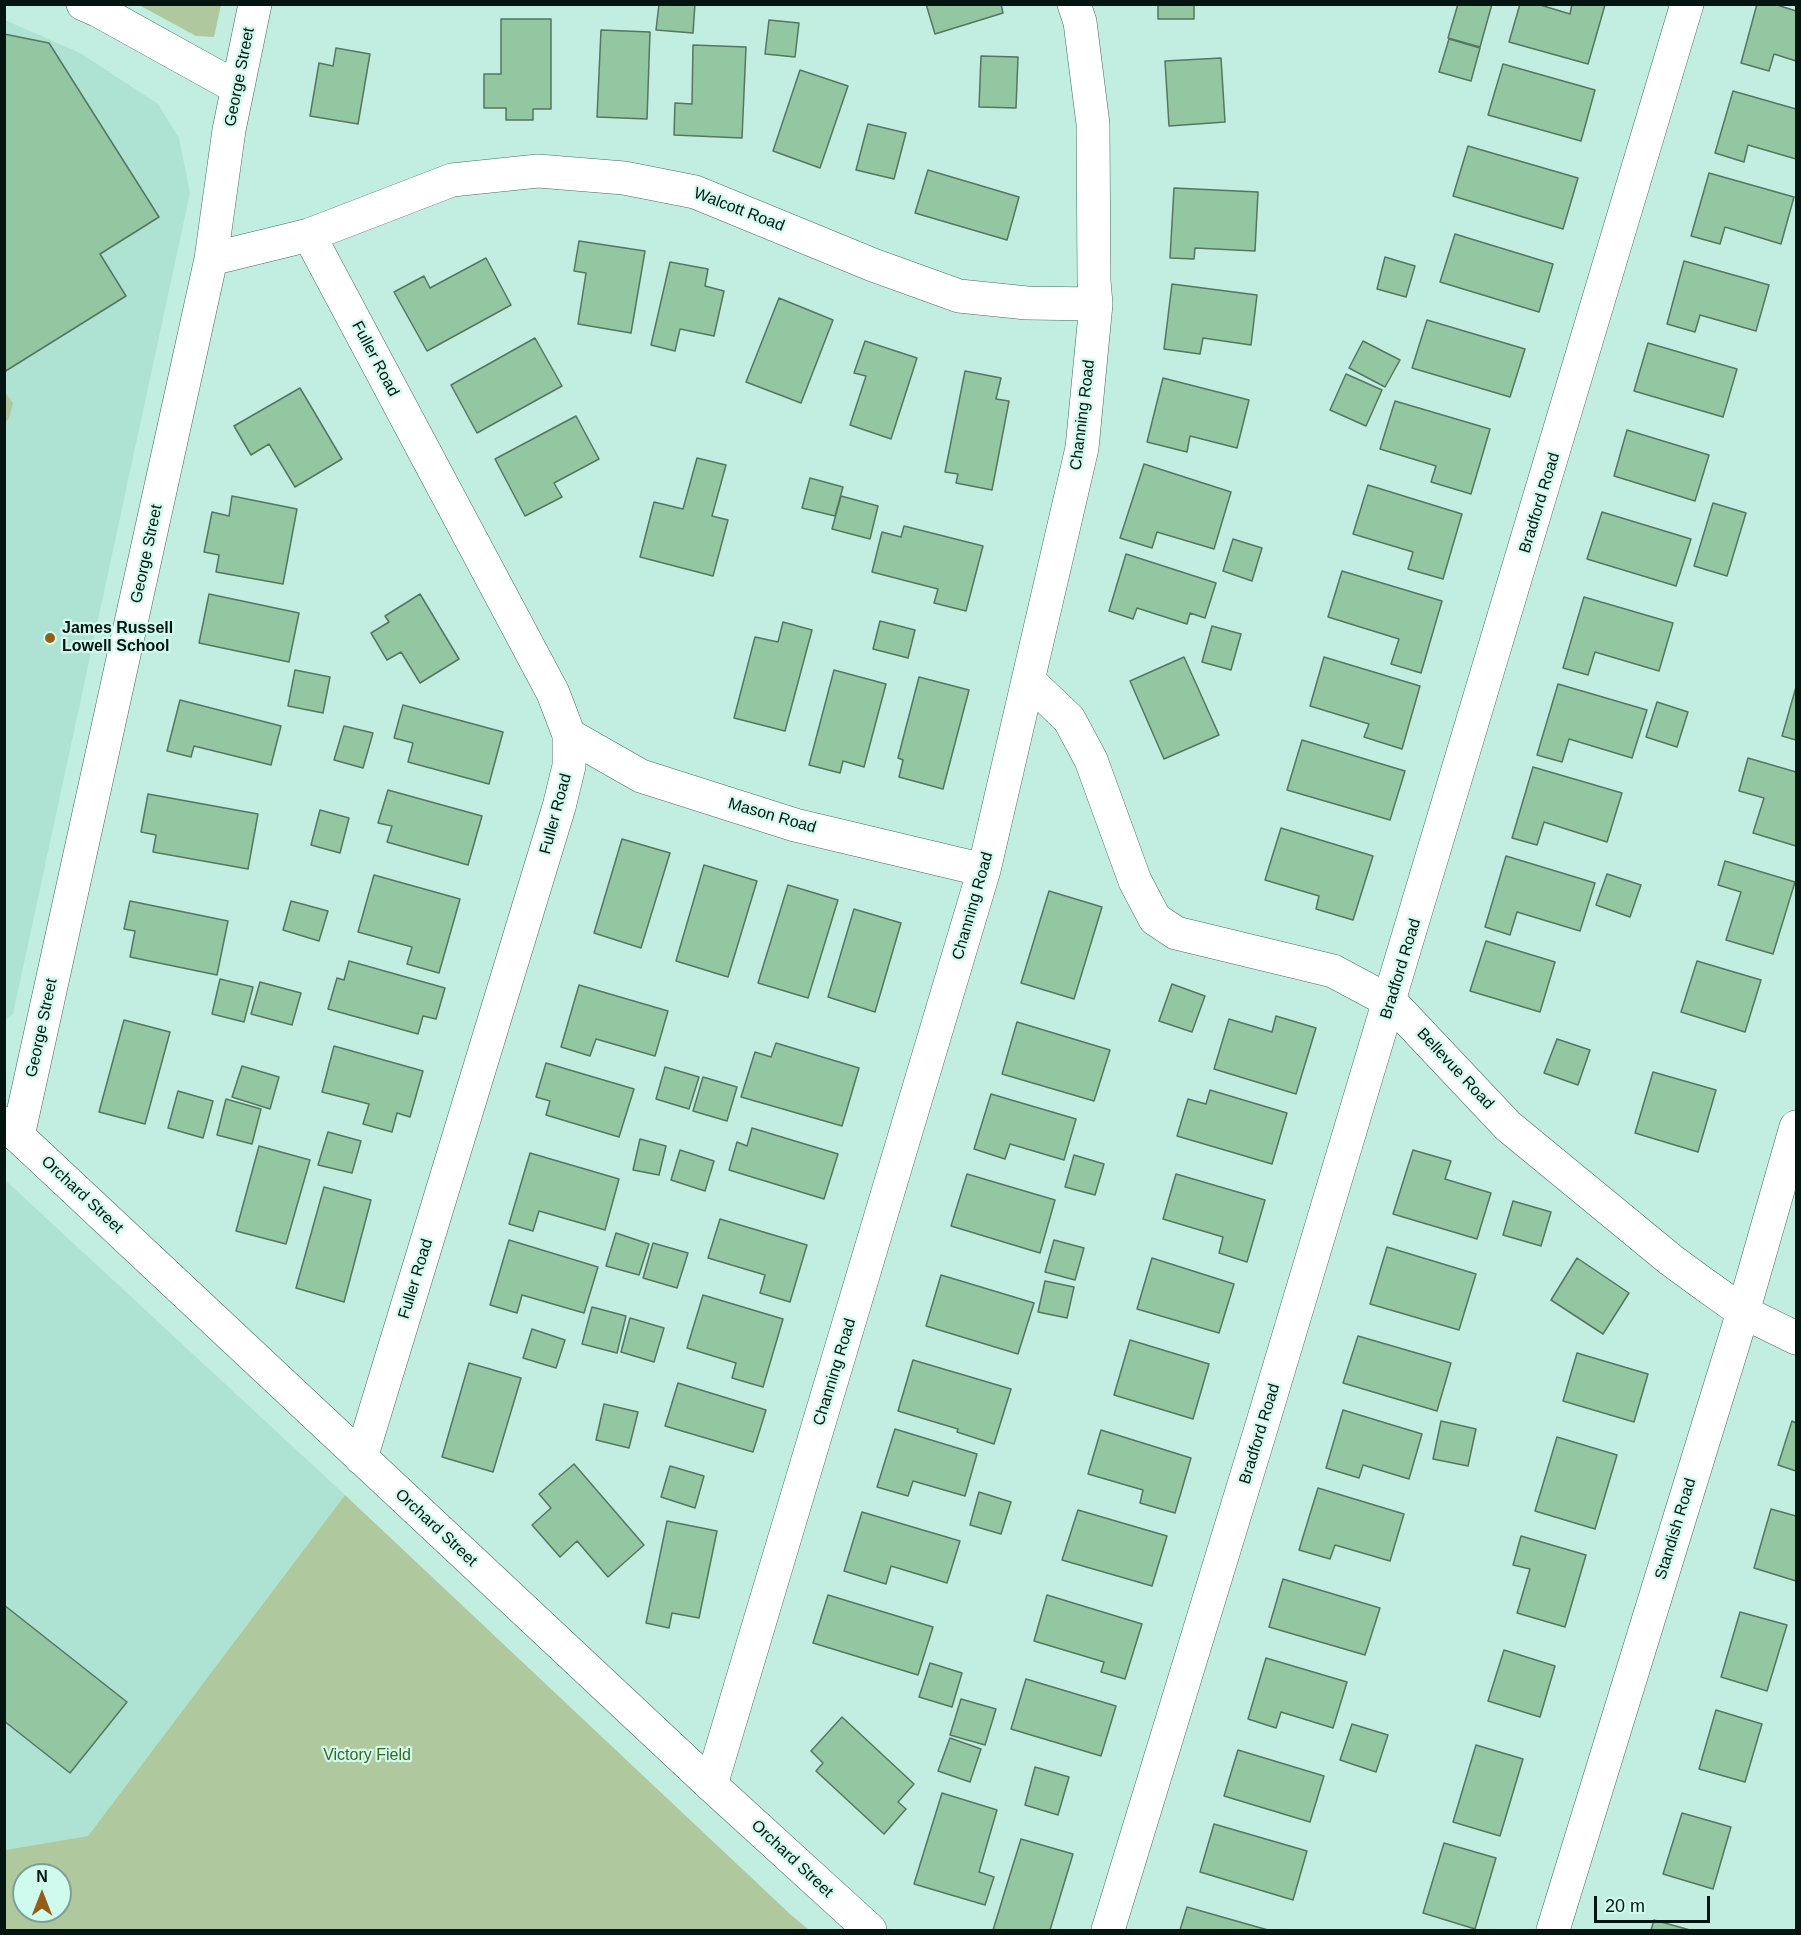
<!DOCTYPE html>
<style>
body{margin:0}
#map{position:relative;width:1801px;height:1935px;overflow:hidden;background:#c2eee1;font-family:Helvetica,sans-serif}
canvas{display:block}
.frame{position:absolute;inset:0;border:6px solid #041410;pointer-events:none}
.north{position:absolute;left:12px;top:1863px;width:60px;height:60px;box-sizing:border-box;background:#cffbee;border:2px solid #7e9f95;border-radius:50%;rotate:0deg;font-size:16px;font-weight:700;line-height:24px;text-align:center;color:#041410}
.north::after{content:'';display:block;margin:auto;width:21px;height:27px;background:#955e17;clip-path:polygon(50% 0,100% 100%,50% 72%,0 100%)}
.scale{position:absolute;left:1594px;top:1896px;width:116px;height:27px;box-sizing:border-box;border:3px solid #041410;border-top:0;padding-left:8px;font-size:18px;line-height:21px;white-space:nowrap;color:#041410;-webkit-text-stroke:4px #cffbee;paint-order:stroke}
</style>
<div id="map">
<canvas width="1801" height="1935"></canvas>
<div class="frame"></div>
<div class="north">N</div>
<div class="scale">20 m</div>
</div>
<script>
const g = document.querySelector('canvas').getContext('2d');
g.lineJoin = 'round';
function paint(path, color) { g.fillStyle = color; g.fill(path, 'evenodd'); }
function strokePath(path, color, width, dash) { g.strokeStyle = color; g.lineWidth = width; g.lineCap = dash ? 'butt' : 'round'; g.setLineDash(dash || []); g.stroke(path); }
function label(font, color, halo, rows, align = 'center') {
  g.font = font + ' Helvetica,sans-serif'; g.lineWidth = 4.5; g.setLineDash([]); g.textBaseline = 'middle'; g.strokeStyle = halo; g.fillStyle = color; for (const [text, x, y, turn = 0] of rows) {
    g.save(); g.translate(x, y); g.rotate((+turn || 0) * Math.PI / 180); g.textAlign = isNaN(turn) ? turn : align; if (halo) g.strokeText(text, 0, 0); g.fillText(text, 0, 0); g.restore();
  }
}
paint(new Path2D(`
 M 5,20 L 80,53 L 158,104 L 179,138 L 190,193 L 13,1014 L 5,1020 Z
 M 4,1179 L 345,1495 L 88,1836 L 5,1850 Z`), '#aee2d2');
paint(new Path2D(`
 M 139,5 L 221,5 L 214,37 L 196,36 Z
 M 4,391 L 13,403 L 9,418 L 5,423 Z
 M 345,1495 L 790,1914 L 809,1930 L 5,1930 L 5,1850 L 88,1836 ZM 24,1875 L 60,1875 L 60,1911 L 24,1911 Z`), '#b0c89d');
const building = new Path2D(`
 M 659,4 L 695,4 L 693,33 L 656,30 Z
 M 926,4 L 1001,4 L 1003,13 L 935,34 Z
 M 1158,4 L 1194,4 L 1194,19 L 1158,19 Z
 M 1458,4 L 1492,4 L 1480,47 L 1448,38 Z
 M 1520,4 L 1537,4 L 1570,14 L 1572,4 L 1605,5 L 1588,64 L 1509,42 Z
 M 1757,4 L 1774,4 L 1796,11 L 1796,61 L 1774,54 L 1769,71 L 1741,63 Z
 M 501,19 L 551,19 L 551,109 L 533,109 L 533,120 L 506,120 L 506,108 L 484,108 L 484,74 L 501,74 Z
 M 769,20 L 799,23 L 795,57 L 765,54 Z
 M 601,30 L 650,32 L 647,119 L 597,117 Z
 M 4,34 L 49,43 L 159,217 L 100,254 L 126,296 L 4,372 Z
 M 1449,39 L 1480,48 L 1471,81 L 1439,72 Z
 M 693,45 L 746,47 L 742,138 L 674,135 L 675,103 L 692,104 Z
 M 336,48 L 370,54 L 358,124 L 310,116 L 319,63 L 333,66 Z
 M 981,56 L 1018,57 L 1016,108 L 979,107 Z
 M 1221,58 L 1225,122 L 1169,126 L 1165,61 Z
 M 1503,64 L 1595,90 L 1581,141 L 1488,115 Z
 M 800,70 L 848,86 L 820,168 L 773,151 Z
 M 1733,91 L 1796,109 L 1796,159 L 1748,145 L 1744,162 L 1715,153 Z
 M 868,124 L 906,133 L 894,179 L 856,170 Z
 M 1468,146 L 1578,178 L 1563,229 L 1453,196 Z
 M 928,170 L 1019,197 L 1007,240 L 915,213 Z
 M 1709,173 L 1794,197 L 1781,244 L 1725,227 L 1720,244 L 1691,236 Z
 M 1174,188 L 1258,192 L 1255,251 L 1195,248 L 1194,259 L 1170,258 Z
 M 1455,234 L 1553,264 L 1539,312 L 1440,282 Z
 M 579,241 L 645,251 L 631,333 L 578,324 L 586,273 L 574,271 Z
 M 1385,257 L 1415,266 L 1406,297 L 1377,289 Z
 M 486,258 L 511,305 L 427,351 L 394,292 L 424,276 L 430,288 Z
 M 1684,261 L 1769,285 L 1756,331 L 1700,315 L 1695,332 L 1667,324 Z
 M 670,262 L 708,269 L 705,286 L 724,291 L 714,336 L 680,329 L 675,351 L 651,345 Z
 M 1172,284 L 1257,295 L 1251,345 L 1203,338 L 1200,354 L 1164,349 Z
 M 779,298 L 833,320 L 801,403 L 746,382 Z
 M 1427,320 L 1525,349 L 1510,397 L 1412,368 Z
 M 535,338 L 562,386 L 477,433 L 451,385 Z
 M 865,341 L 917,358 L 891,439 L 850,425 L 866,376 L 854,373 Z
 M 1363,341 L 1400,360 L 1385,387 L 1349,368 Z
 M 1648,343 L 1737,369 L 1723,417 L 1634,391 Z
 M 965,371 L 1001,378 L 996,399 L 1009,401 L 992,490 L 956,483 L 958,474 L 945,472 Z
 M 1346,374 L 1382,390 L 1366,426 L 1330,410 Z
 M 1163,378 L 1249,400 L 1237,448 L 1190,436 L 1187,452 L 1147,442 Z
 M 300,388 L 342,459 L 295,487 L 269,444 L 251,455 L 234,426 Z
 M 1395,401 L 1490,429 L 1471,494 L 1431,482 L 1436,466 L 1380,449 Z
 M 576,416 L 599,459 L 554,483 L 562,497 L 525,516 L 495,459 Z
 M 1627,430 L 1709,455 L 1695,501 L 1614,476 Z
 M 697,458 L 726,465 L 712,516 L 728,520 L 713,576 L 640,557 L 654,502 L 683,509 Z
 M 1144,464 L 1231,492 L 1214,549 L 1157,532 L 1152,548 L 1120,538 Z
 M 810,478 L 843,487 L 835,516 L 802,508 Z
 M 1368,485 L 1462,514 L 1443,579 L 1408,569 L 1413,552 L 1353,534 Z
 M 232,496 L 297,509 L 283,584 L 216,572 L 219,555 L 204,552 L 212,512 L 229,516 Z
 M 841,496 L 878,506 L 870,539 L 832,529 Z
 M 1713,503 L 1746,513 L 1727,576 L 1694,566 Z
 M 1602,512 L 1691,539 L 1676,586 L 1587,559 Z
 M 904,526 L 983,546 L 966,611 L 934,603 L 938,589 L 872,572 L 882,532 L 901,537 Z
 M 1233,539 L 1262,548 L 1252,581 L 1223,571 Z
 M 1126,554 L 1216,583 L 1205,618 L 1190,613 L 1187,624 L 1137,608 L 1133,619 L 1109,611 Z
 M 1342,571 L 1442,601 L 1421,673 L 1391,664 L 1399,639 L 1328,617 Z
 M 209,594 L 299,613 L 289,662 L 199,643 Z
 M 420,594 L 459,659 L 420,683 L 401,652 L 387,660 L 371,633 L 389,622 L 385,616 Z
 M 1584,597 L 1673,623 L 1659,671 L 1595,652 L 1588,675 L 1563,668 Z
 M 880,621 L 915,630 L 908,658 L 873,649 Z
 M 783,622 L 812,630 L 785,731 L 734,718 L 755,637 L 778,642 Z
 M 1212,626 L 1241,634 L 1231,670 L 1202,662 Z
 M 1184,657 L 1219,735 L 1164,759 L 1130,681 Z
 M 1324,657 L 1420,686 L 1402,749 L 1364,737 L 1369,724 L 1310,706 Z
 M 295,670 L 330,677 L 323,713 L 288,706 Z
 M 834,670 L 886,684 L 864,767 L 843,761 L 840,773 L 809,765 Z
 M 919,677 L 969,690 L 943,789 L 899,777 L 903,760 L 898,758 Z
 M 1558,684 L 1647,710 L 1632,758 L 1569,739 L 1562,762 L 1537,755 Z
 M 1796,687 L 1796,740 L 1782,736 Z
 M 180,700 L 281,726 L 271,765 L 194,746 L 191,757 L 167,751 Z
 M 1657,702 L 1688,712 L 1677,747 L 1646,737 Z
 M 403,705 L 503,732 L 489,784 L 408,762 L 413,743 L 394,738 Z
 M 344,726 L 373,733 L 363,768 L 334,760 Z
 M 1302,740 L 1405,771 L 1390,820 L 1287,790 Z
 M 1748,758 L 1796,772 L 1796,846 L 1753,833 L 1764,798 L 1739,791 Z
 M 1533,767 L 1622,793 L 1607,842 L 1544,822 L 1537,845 L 1512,838 Z
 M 388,790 L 482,816 L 468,865 L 387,842 L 392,826 L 378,823 Z
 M 148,794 L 258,814 L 248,869 L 153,852 L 156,835 L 141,832 Z
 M 320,810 L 349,818 L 340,853 L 311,845 Z
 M 1281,828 L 1373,856 L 1353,920 L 1316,909 L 1319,896 L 1265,880 Z
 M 622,839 L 670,853 L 641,948 L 594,933 Z
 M 1506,856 L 1595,883 L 1580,931 L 1517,912 L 1510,935 L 1485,927 Z
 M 1725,861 L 1795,882 L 1773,954 L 1726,940 L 1741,892 L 1718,885 Z
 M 704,865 L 757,881 L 728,977 L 676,961 Z
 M 1607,874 L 1641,885 L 1630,917 L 1596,905 Z
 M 374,875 L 460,899 L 439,973 L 407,964 L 412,947 L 358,932 Z
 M 788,885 L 838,900 L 808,998 L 758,983 Z
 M 1049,891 L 1102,907 L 1074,999 L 1021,983 Z
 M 130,901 L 228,921 L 217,975 L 130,957 L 135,931 L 124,929 Z
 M 291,901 L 328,911 L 319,941 L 283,930 Z
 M 854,909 L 901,923 L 875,1012 L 828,997 Z
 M 1486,941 L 1555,962 L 1540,1012 L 1470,991 Z
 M 349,961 L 445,988 L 436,1019 L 423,1016 L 418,1034 L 328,1009 L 337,978 L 344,980 Z
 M 1697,961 L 1761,980 L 1745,1032 L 1681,1012 Z
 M 220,979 L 253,987 L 244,1022 L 212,1014 Z
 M 260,982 L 301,993 L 292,1025 L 251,1014 Z
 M 1172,984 L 1205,996 L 1192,1032 L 1159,1021 Z
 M 579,985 L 668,1011 L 655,1056 L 596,1039 L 590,1056 L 561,1047 Z
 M 1276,1016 L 1316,1028 L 1296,1094 L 1214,1069 L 1229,1019 L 1272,1032 Z
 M 124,1020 L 170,1032 L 145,1124 L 99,1112 Z
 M 1017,1022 L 1110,1050 L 1094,1101 L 1002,1074 Z
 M 1557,1039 L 1590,1050 L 1578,1085 L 1544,1073 Z
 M 776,1043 L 859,1068 L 842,1126 L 741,1097 L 755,1052 L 771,1057 Z
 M 334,1046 L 423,1071 L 410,1117 L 397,1113 L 392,1132 L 363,1124 L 369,1104 L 322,1092 Z
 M 546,1063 L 634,1089 L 619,1137 L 546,1115 L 550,1101 L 536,1097 Z
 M 242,1066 L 279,1077 L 270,1109 L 232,1097 Z
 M 665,1067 L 699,1077 L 689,1109 L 656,1099 Z
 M 1653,1072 L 1716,1090 L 1698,1152 L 1635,1133 Z
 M 703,1077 L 737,1087 L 727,1121 L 693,1111 Z
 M 1210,1090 L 1287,1113 L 1272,1164 L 1177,1136 L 1188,1099 L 1206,1104 Z
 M 178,1091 L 213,1101 L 203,1138 L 168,1128 Z
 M 991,1094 L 1076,1119 L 1064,1160 L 1010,1144 L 1005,1159 L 974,1149 Z
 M 226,1099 L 261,1109 L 252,1144 L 217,1135 Z
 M 752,1128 L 838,1154 L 824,1199 L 729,1170 L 737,1142 L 747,1146 Z
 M 328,1132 L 361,1141 L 352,1173 L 318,1165 Z
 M 640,1139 L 666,1146 L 659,1175 L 633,1170 Z
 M 259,1146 L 310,1160 L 286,1244 L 236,1231 Z
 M 680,1150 L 714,1161 L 705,1191 L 671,1180 Z
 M 1413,1150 L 1451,1161 L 1445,1179 L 1491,1193 L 1477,1239 L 1393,1214 Z
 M 530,1153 L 619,1179 L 605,1230 L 539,1211 L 533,1231 L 509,1224 Z
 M 1074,1155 L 1104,1164 L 1095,1195 L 1065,1187 Z
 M 967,1174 L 1055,1200 L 1040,1253 L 951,1226 Z
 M 1176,1174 L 1265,1200 L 1247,1262 L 1219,1253 L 1223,1237 L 1163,1219 Z
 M 324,1187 L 371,1200 L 344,1302 L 296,1288 Z
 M 1513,1201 L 1551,1212 L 1541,1246 L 1503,1235 Z
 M 720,1219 L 807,1245 L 790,1302 L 760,1293 L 765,1275 L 708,1258 Z
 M 616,1233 L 649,1244 L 639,1275 L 606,1266 Z
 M 509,1240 L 598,1267 L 584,1313 L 522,1295 L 517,1313 L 490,1305 Z
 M 1054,1240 L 1084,1248 L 1075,1280 L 1045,1272 Z
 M 653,1243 L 688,1253 L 677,1288 L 643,1278 Z
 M 1387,1247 L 1476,1274 L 1459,1330 L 1370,1304 Z
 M 1152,1258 L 1234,1284 L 1219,1333 L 1137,1309 Z
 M 1577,1258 L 1629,1293 L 1603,1334 L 1551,1300 Z
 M 941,1275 L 1034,1303 L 1018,1354 L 926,1326 Z
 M 1045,1281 L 1074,1287 L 1067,1318 L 1038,1312 Z
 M 703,1295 L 783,1319 L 763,1387 L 732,1378 L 736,1363 L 687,1348 Z
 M 592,1307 L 626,1316 L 617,1353 L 582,1344 Z
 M 630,1318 L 664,1328 L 654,1362 L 621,1352 Z
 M 532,1329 L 565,1340 L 556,1368 L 523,1358 Z
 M 1358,1336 L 1451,1363 L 1437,1411 L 1343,1383 Z
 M 1130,1340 L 1209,1364 L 1193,1419 L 1114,1395 Z
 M 1577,1353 L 1648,1374 L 1634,1422 L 1563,1401 Z
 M 913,1360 L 1011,1389 L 994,1444 L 957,1432 L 958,1429 L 898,1411 Z
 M 469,1363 L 521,1378 L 493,1472 L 442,1457 Z
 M 678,1383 L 766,1410 L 753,1452 L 665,1426 Z
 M 604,1404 L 638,1412 L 629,1448 L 596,1440 Z
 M 1343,1410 L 1422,1434 L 1409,1479 L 1363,1465 L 1359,1478 L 1326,1468 Z
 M 1441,1421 L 1476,1429 L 1468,1466 L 1433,1459 Z
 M 1792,1421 L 1796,1423 L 1796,1471 L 1778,1465 Z
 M 895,1429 L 977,1454 L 965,1496 L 913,1481 L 908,1496 L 877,1487 Z
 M 1101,1430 L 1191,1458 L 1175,1513 L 1140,1503 L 1143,1490 L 1088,1474 Z
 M 1557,1437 L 1617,1455 L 1595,1529 L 1535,1511 Z
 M 574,1464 L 644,1545 L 608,1577 L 577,1541 L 560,1557 L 532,1525 L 551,1508 L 539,1494 Z
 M 670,1466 L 704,1476 L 695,1508 L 661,1497 Z
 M 1318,1488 L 1404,1514 L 1390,1561 L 1335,1545 L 1330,1559 L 1299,1550 Z
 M 979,1492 L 1011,1502 L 1001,1534 L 970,1525 Z
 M 1771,1509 L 1796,1516 L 1796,1581 L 1754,1568 Z
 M 1078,1510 L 1167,1536 L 1152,1586 L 1062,1560 Z
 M 862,1512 L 960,1541 L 947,1583 L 891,1566 L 886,1584 L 844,1571 Z
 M 667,1521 L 717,1531 L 699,1618 L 672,1613 L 669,1628 L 646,1623 Z
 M 1521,1536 L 1586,1555 L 1565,1627 L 1517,1613 L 1530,1569 L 1513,1565 Z
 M 1283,1579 L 1380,1608 L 1365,1655 L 1269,1627 Z
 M 828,1595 L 933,1627 L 918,1675 L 813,1643 Z
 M 1047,1595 L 1142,1624 L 1125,1679 L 1101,1672 L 1104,1662 L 1034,1641 Z
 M 4,1605 L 127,1702 L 70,1773 L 4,1721 Z
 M 1740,1612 L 1787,1625 L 1767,1691 L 1721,1677 Z
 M 1504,1650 L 1555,1666 L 1540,1717 L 1488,1701 Z
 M 1266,1658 L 1347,1682 L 1333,1728 L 1281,1712 L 1276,1728 L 1248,1719 Z
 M 930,1663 L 962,1673 L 952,1707 L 919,1697 Z
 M 1026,1679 L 1116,1706 L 1101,1756 L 1011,1729 Z
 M 961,1699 L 996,1709 L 985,1745 L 950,1735 Z
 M 1716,1710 L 1762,1724 L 1745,1782 L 1699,1769 Z
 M 842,1717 L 914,1784 L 898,1802 L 906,1809 L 884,1834 L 816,1771 L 823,1763 L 811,1751 Z
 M 1352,1724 L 1388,1735 L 1376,1772 L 1340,1760 Z
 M 950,1738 L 981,1749 L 970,1782 L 938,1771 Z
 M 1476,1745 L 1523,1759 L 1500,1836 L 1453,1822 Z
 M 1238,1750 L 1324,1776 L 1310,1822 L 1224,1796 Z
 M 1035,1767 L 1069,1777 L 1058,1815 L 1025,1805 Z
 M 942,1793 L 997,1810 L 979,1872 L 994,1877 L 985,1905 L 914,1884 Z
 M 1682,1813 L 1731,1827 L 1713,1889 L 1663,1874 Z
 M 1214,1824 L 1307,1851 L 1293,1900 L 1200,1872 Z
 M 1021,1839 L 1073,1854 L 1050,1930 L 993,1930 Z
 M 1444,1843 L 1496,1858 L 1475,1929 L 1423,1913 Z
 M 1187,1907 L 1268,1930 L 1180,1930 Z
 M 1654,1920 L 1690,1930 L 1651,1930 Z`);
paint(building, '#92c7a1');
strokePath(building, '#577560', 1.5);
const minor = new Path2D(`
 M 83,4 L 99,11 L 236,87
 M 309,235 L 452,180 L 538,171 L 624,178 L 695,192 L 873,265 L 959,296 L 1027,303 L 1096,304
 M 211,259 L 309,235 L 553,693 L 569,735 L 569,766 L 559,807 L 361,1458
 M 1029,681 L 1069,719 L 1091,760 L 1135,881 L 1155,919 L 1176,933 L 1333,971 L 1391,1002 L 1508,1126 L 1671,1260 L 1701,1282 L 1743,1312 L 1796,1338
 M 569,735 L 641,776 L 795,825 L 984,870
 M 18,1136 L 211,259 L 229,130 L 255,4
 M 711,1785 L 984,870 L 1082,448 L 1096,304 L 1094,281 L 1093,124 L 1080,22 L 1074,4
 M 1108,1930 C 1304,1289 1499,648 1687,4
 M 1553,1930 L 1743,1312 L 1796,1127`);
const major = new Path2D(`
 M 4,1123 L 711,1785 L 870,1930`);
strokePath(minor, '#446c61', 34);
strokePath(major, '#446c61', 34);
strokePath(minor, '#fff', 33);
strokePath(major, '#fff', 33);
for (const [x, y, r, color] of [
 [50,638,6,"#955e17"]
]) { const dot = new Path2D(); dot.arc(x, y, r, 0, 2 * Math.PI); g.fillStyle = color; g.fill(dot); strokePath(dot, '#cffbee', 2); }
label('16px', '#041410', '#cffbee', [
 ["George Street",240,77,-79],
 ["Walcott Road",739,210,21],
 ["Fuller Road",375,359,62],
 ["Channing Road",1083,415,-83],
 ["Bradford Road",1540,503,-73],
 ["George Street",147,554,-78],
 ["Fuller Road",556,814,-75],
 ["Mason Road",772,816,16],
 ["Channing Road",973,906,-74],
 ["Bradford Road",1401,969,-73],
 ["George Street",42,1028,-78],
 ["Bellevue Road",1455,1069,47],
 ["Orchard Street",82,1195,43],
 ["Fuller Road",416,1279,-73],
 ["Channing Road",835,1372,-73],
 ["Bradford Road",1260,1434,-73],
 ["Orchard Street",436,1528,43],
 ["Standish Road",1676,1529,-73],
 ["Orchard Street",792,1859,43]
]);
label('bold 16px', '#041410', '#cffbee', [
 ["James Russell",62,629],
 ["Lowell School",62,647]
], 'left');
label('16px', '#41641c', '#cffbee', [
 ["Victory Field",367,1756]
]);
</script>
